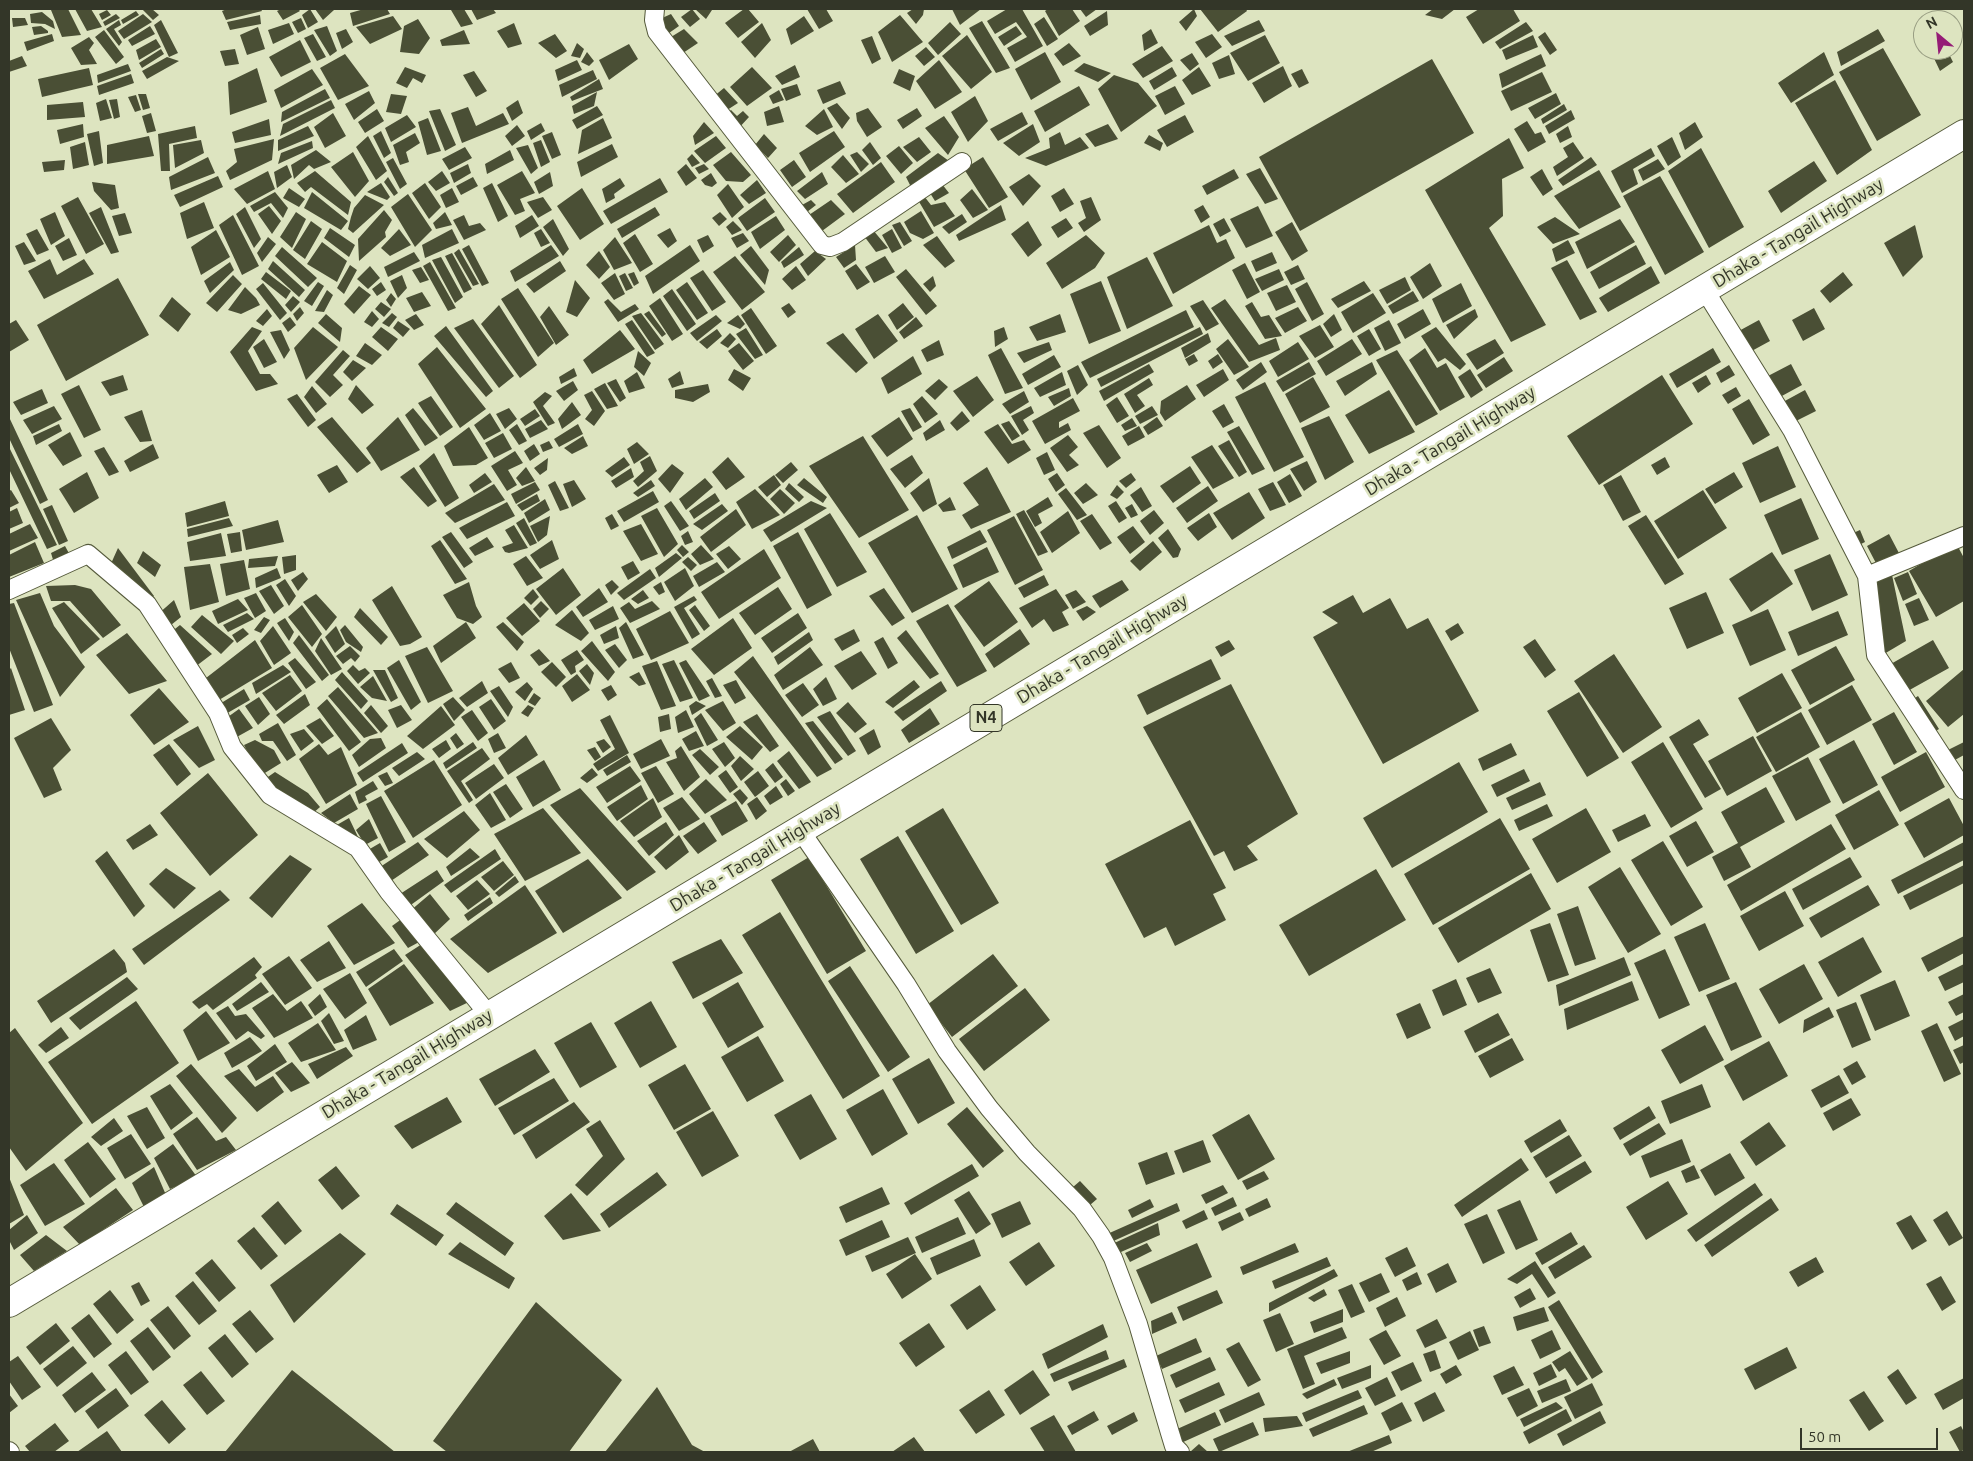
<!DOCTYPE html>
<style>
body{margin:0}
#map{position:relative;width:1973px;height:1461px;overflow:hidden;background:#dde4c0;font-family:Ubuntu,sans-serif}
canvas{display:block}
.frame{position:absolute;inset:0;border:10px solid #333628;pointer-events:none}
.north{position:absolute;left:1913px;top:10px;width:50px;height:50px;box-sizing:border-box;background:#dde4c0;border:1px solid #999e83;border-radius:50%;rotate:332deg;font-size:14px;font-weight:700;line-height:20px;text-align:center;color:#333628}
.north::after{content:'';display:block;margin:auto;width:18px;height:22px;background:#951c76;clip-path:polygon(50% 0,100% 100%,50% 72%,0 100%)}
.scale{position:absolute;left:1800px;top:1428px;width:138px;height:22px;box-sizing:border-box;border:2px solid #333628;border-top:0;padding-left:6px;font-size:15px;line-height:18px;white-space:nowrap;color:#333628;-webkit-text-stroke:4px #dde4c0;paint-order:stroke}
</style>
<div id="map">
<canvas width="1973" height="1461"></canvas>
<div class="frame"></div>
<div class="north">N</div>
<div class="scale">50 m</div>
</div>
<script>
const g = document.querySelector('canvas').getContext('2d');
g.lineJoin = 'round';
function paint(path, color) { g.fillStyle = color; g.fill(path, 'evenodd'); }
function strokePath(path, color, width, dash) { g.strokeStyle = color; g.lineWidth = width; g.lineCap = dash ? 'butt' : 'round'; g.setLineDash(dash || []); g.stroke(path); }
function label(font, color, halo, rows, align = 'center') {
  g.font = font + ' Ubuntu,sans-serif'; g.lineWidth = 5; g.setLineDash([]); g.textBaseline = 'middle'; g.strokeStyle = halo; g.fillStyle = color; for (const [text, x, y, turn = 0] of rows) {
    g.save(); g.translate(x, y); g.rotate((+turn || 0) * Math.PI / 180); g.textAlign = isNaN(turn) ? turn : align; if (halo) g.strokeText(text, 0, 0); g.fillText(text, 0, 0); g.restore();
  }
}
paint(new Path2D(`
 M 55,9 L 68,9 L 81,35 L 62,37 L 51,10 Z
 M 75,9 L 91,9 L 102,27 L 87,31 Z
 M 142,9 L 152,9 L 159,15 L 153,20 Z
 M 227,9 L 261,9 L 262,11 L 226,20 L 222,11 Z
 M 281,9 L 298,9 L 300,11 L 283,20 L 277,11 Z
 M 310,9 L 318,22 L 308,28 L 302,15 Z
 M 315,9 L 333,9 L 334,10 L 323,20 Z
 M 364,9 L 387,9 L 390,14 L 353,26 L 350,13 Z
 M 454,9 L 464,9 L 473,24 L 461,27 L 451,10 Z
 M 471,9 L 493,9 L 496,13 L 477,20 Z
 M 692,9 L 700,19 L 690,27 L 681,17 Z
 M 695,9 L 711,9 L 712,10 L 706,19 Z
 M 744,9 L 748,9 L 759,22 L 738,38 L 725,23 Z
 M 807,9 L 826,9 L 833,21 L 819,29 Z
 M 913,9 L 924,9 L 923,15 L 916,24 L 907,13 Z
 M 952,9 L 981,9 L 960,25 Z
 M 1007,9 L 1022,9 L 1043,46 L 1015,62 L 1007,48 L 1027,37 L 1016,22 L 995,34 L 987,21 Z
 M 1048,9 L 1072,9 L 1080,21 L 1059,36 L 1045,11 Z
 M 1080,9 L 1097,9 L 1086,17 Z
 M 1194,9 L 1197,16 L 1186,31 L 1179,22 Z
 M 1200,9 L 1246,9 L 1247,11 L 1218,32 Z
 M 1433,9 L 1455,9 L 1442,19 L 1425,15 Z
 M 1479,9 L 1513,9 L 1520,21 L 1483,44 L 1466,17 Z
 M 107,10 L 111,15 L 102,20 L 99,14 Z
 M 136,11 L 139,15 L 123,24 L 121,20 Z
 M 1107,11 L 1108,25 L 1090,36 L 1084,26 Z
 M 42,12 L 53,21 L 55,29 L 45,24 L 31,23 L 30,14 Z
 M 116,14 L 120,18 L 105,26 L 103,22 Z
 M 143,14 L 152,22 L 124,39 L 118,31 Z
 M 671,14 L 679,26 L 669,33 L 660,19 Z
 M 260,15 L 261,24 L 230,30 L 227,22 Z
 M 900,15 L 923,42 L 892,62 L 878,32 Z
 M 393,16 L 402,29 L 370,44 L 356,27 Z
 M 804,16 L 814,31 L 791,45 L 786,29 Z
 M 1044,17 L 1058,39 L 1047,46 L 1034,24 Z
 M 12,18 L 25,18 L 28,25 L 13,27 Z
 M 301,18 L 306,29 L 298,33 L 292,22 Z
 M 418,19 L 430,38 L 419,54 L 400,52 L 404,26 Z
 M 119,20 L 121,25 L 114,29 L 122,42 L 119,46 L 106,29 Z
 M 161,20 L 178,53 L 169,57 L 154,25 Z
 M 1259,20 L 1265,31 L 1232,46 L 1224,36 Z
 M 982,21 L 1010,68 L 996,73 L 969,28 Z
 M 950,22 L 961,34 L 938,55 L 928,43 Z
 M 1526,22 L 1533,31 L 1500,49 L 1495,42 Z
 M 289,23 L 294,34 L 273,44 L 268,30 Z
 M 514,23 L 522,44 L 508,48 L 497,31 Z
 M 762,23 L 771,40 L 755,58 L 741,42 Z
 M 41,26 L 48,31 L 48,33 L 34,35 L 32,27 Z
 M 150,26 L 155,34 L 132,46 L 128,40 Z
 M 327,26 L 337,51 L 330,56 L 314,30 Z
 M 1016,26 L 1022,34 L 1004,46 L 998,37 Z
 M 258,27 L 265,49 L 247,55 L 240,35 Z
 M 346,29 L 353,42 L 342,49 L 336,33 Z
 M 684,29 L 698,43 L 683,53 L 671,37 Z
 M 1151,29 L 1158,43 L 1144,51 L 1142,35 Z
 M 1878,29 L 1885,41 L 1841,66 L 1837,52 Z
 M 104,30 L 124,57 L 116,64 L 95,37 Z
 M 464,30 L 470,44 L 442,46 L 440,40 Z
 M 1545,32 L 1557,50 L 1550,55 L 1538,37 Z
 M 52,34 L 54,41 L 27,51 L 24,42 Z
 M 313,34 L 326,57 L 317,61 L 304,38 Z
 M 555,34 L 567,51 L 556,58 L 538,43 Z
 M 1212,34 L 1222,47 L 1206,58 L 1195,42 Z
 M 967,35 L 992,72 L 971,89 L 942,56 Z
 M 1265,35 L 1280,63 L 1248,81 L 1230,53 Z
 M 1533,35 L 1538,47 L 1506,60 L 1502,50 Z
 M 872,36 L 881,59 L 872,64 L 861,40 Z
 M 89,37 L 94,43 L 89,50 L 97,64 L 81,65 L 71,48 Z
 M 156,39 L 161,47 L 139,60 L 136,50 Z
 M 300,40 L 311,62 L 281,77 L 269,57 Z
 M 577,43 L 584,49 L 580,58 L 571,56 Z
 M 1069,43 L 1081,56 L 1063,66 L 1054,54 Z
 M 629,44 L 638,59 L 609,80 L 599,60 Z
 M 1162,46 L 1173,61 L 1143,78 L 1132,64 Z
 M 926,47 L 935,57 L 924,66 L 915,56 Z
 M 1883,48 L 1921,115 L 1877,141 L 1839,72 Z
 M 161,49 L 164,54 L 142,68 L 139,63 Z
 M 235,49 L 239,64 L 225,66 L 220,51 Z
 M 1936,50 L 1947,50 L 1953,62 L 1940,71 L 1931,52 Z
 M 587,52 L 594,61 L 589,66 L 581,62 Z
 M 1045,52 L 1061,82 L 1031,100 L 1015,69 Z
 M 1824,52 L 1834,75 L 1791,103 L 1778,83 Z
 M 1192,53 L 1199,64 L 1190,71 L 1180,60 Z
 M 345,54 L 369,86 L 338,100 L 320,68 Z
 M 1541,54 L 1546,66 L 1502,88 L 1499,74 Z
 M 1229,55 L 1235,74 L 1219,79 L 1212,63 Z
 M 22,56 L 27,66 L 9,72 L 9,61 Z
 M 167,57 L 179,61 L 147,79 L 142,71 Z
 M 1432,59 L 1474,133 L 1300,231 L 1259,157 Z
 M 577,60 L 582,70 L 558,81 L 555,70 Z
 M 939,60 L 962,92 L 935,109 L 916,81 Z
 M 1084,63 L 1111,73 L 1098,82 L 1074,71 Z
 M 128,64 L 131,71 L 98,83 L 97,75 Z
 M 795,65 L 800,77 L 782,85 L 775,76 Z
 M 1283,66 L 1292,86 L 1264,103 L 1252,83 Z
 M 405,67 L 426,75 L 422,83 L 413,78 L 407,88 L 396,83 Z
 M 752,67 L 772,88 L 747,106 L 730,87 Z
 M 1172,67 L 1177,76 L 1154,90 L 1149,81 Z
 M 1199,67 L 1211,86 L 1192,95 L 1182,80 Z
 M 89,68 L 93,85 L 42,97 L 38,79 Z
 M 257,68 L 267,102 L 230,115 L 228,82 Z
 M 312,69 L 323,85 L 281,108 L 274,90 Z
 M 899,69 L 915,76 L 910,91 L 893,83 Z
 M 1302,69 L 1309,83 L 1299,88 L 1291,74 Z
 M 593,70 L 597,79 L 562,97 L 559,85 Z
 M 474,71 L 487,91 L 476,97 L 463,75 Z
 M 1542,72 L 1552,92 L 1511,111 L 1501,91 Z
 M 131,74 L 134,83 L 99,95 L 97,86 Z
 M 1114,75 L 1138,83 L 1157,106 L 1121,132 L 1098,89 Z
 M 599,79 L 603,89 L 572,101 L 570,97 Z
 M 1835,80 L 1872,150 L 1837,175 L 1795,103 Z
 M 840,81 L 846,94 L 823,104 L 817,90 Z
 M 797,84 L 801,95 L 786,101 L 781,89 Z
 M 1079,86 L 1090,105 L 1045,132 L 1034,111 Z
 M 1175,86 L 1185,104 L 1165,115 L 1155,96 Z
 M 724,88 L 738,103 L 724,112 L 713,97 Z
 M 325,89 L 330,98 L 281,122 L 282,112 Z
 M 779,90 L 784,100 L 773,104 L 769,96 Z
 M 369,91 L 375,103 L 354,120 L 345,104 Z
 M 597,92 L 594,106 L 574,114 L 572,106 Z
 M 1556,93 L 1561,104 L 1535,119 L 1528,108 Z
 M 138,94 L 146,94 L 150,108 L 143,110 Z
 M 391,94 L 407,96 L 401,114 L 386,112 Z
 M 136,95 L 141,110 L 135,112 L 128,97 Z
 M 975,96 L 988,121 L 968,142 L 951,112 Z
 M 106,99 L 112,118 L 100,121 L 96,103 Z
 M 117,99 L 120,117 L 114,119 L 109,100 Z
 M 331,100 L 335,108 L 280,136 L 283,124 Z
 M 518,100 L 523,113 L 512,121 L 506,108 Z
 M 83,102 L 85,117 L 47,120 L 47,105 Z
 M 837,103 L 850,118 L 842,129 L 827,108 Z
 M 1564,104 L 1567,110 L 1543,124 L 1541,119 Z
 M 597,106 L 603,115 L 577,129 L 572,120 Z
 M 779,106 L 784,122 L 767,126 L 764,112 Z
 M 468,107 L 476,126 L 503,113 L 509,124 L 462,143 L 451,113 Z
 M 868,108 L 882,127 L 867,137 L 857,121 L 856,113 Z
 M 917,108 L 922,116 L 903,129 L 897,120 Z
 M 377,109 L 384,121 L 365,133 L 358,122 Z
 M 440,109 L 456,145 L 445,151 L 429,111 Z
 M 824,109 L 833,127 L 817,135 L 805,126 Z
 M 731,110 L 737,116 L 743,111 L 749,117 L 737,130 L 725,115 Z
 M 1571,110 L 1575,119 L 1549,134 L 1545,126 Z
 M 1022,112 L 1028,124 L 998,141 L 990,129 Z
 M 151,113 L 156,131 L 147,133 L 142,116 Z
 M 333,113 L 346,136 L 325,148 L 314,127 Z
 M 407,115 L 416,127 L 391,142 L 385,128 Z
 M 1185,115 L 1194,132 L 1167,147 L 1157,130 Z
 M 944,116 L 959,137 L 948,155 L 925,128 Z
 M 428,118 L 441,151 L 427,155 L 418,122 Z
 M 603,118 L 612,138 L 578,154 L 582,130 Z
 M 269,119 L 271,135 L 235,143 L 232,132 Z
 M 1527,121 L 1535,134 L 1541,132 L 1546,142 L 1528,152 L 1514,129 Z
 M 704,122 L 714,133 L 695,145 L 693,136 Z
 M 1695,122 L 1703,137 L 1685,150 L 1679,133 Z
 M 541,123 L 545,131 L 531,140 L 527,131 Z
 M 83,124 L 84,137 L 60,144 L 57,130 Z
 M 1033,124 L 1040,142 L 1019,156 L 1003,143 Z
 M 1108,124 L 1118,139 L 1095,147 L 1085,134 Z
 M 517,125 L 525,136 L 512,146 L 505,136 Z
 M 195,126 L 197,138 L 169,144 L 170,171 L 161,171 L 158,134 Z
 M 308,126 L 314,136 L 278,151 L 278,140 Z
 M 1568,126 L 1572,137 L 1560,143 L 1556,134 Z
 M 99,131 L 103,163 L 94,166 L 87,134 Z
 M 381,131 L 391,153 L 384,158 L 373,136 Z
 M 834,131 L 845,147 L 810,172 L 799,153 Z
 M 552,132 L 561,155 L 552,159 L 542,136 Z
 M 1060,132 L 1065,145 L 1080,137 L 1089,148 L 1046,166 L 1025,158 L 1050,148 L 1049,138 Z
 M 415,133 L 420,143 L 406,152 L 409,162 L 400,165 L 393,145 Z
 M 764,134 L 777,148 L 768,158 L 755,145 Z
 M 1149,135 L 1163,143 L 1160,151 L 1144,143 Z
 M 149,136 L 154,156 L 107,164 L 107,145 Z
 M 368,136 L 387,171 L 376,180 L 356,147 Z
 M 716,136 L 726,148 L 705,163 L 694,151 Z
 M 919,137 L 931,152 L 917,162 L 903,147 Z
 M 1672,137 L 1681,157 L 1668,166 L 1657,146 Z
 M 1509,138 L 1524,168 L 1502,179 L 1503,216 L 1489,228 L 1546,325 L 1511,342 L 1425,190 Z
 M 274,139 L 272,160 L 230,180 L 226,171 L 237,162 L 234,149 Z
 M 201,140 L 204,153 L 175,168 L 173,145 Z
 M 541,140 L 550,162 L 541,167 L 533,143 Z
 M 312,141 L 313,148 L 278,164 L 281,153 Z
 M 85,142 L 89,165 L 73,169 L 70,147 Z
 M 870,142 L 881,158 L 873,165 L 862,150 Z
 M 1573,142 L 1584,158 L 1557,176 L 1553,167 L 1568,157 L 1563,148 Z
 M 612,144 L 618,157 L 581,177 L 577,162 Z
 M 528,145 L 538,168 L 531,174 L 516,148 Z
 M 899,146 L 913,163 L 901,174 L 886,156 Z
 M 465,147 L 472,158 L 449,170 L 442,159 Z
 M 1651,148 L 1655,156 L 1633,169 L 1638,184 L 1622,193 L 1611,171 Z
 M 1701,148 L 1744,227 L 1709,248 L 1668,171 Z
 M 316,150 L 331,162 L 314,169 L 309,165 L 294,179 L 291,165 Z
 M 510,150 L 514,160 L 487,174 L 485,164 Z
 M 353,152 L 369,181 L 355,197 L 331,167 Z
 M 731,152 L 751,175 L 743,182 L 726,181 L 713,165 Z
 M 857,152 L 869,164 L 861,172 L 850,155 Z
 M 938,153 L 949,161 L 911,187 L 906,177 Z
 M 692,154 L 700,163 L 692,167 L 687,159 Z
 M 843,155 L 859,174 L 846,183 L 831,167 Z
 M 208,157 L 215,173 L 171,190 L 169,177 Z
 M 983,157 L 1008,197 L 989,208 L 964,169 Z
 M 1591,157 L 1597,165 L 1563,186 L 1558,180 Z
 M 393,158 L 407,184 L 400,189 L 386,162 Z
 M 1658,159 L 1665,169 L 1643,181 L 1638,170 Z
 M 65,160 L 64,170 L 44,172 L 42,162 Z
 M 794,160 L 806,177 L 792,187 L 780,170 Z
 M 1814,161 L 1827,181 L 1781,213 L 1768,191 Z
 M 881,162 L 895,182 L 853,213 L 837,194 Z
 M 468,164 L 471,173 L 454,183 L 450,173 Z
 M 686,164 L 697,178 L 686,186 L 677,172 Z
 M 704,164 L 709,169 L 699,174 L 695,168 Z
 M 287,165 L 292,177 L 277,188 L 274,172 Z
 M 1260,168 L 1278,199 L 1265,204 L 1246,174 Z
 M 1234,169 L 1239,178 L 1207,195 L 1202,186 Z
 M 1542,169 L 1553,189 L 1543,196 L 1530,177 Z
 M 1599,170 L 1621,207 L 1579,229 L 1554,196 Z
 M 268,171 L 275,189 L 247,204 L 234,189 Z
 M 315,171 L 351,202 L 348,215 L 311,187 L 305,192 L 297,183 Z
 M 442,171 L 450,183 L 436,191 L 428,182 Z
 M 522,171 L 535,193 L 520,199 L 525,211 L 515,215 L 497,185 Z
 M 550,172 L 553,186 L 539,194 L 534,182 Z
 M 822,172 L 828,184 L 805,199 L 797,191 Z
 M 711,173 L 717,183 L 712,187 L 705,185 L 701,180 Z
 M 1029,174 L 1041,186 L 1023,206 L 1009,187 Z
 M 218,176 L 223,187 L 180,207 L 174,195 Z
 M 1660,176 L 1704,252 L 1665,275 L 1623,196 Z
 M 388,177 L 398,193 L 394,196 L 384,182 Z
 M 473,177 L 478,186 L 461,195 L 456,186 Z
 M 620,178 L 625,186 L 614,194 L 615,198 L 606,203 L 602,189 Z
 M 660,178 L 668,192 L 611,224 L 603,211 Z
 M 757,180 L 766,193 L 749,204 L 740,195 Z
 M 92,182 L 115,185 L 119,208 L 111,210 L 94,191 Z
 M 381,183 L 390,197 L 387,200 L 367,192 Z
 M 425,183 L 441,207 L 429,219 L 412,193 Z
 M 492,183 L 508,216 L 498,222 L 483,188 Z
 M 728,184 L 744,207 L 732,218 L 717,195 Z
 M 942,184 L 949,193 L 935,201 L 930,193 Z
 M 289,188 L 305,199 L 299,207 L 283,198 Z
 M 452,188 L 459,202 L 446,208 L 440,195 Z
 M 582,188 L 604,224 L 580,240 L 557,206 Z
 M 1064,188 L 1074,204 L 1060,212 L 1051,196 Z
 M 972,189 L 988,210 L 973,218 L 960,200 Z
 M 275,192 L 288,208 L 283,218 L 271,203 L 254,212 L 250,206 Z
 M 312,192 L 348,221 L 341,230 L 304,208 Z
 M 408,194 L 432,230 L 415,247 L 391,207 Z
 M 365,195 L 384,205 L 353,233 L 348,229 L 351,217 L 354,208 Z
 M 924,196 L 931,205 L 945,202 L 955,216 L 934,227 L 918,200 Z
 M 78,197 L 104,244 L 86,254 L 61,206 Z
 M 543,197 L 552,210 L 538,218 L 527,202 Z
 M 1091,197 L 1101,220 L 1084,232 L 1078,223 L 1086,218 L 1080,201 Z
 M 765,198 L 775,212 L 747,231 L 738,218 Z
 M 811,200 L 816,205 L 807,212 L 802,205 Z
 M 831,200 L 845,214 L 822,231 L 809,215 Z
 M 204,202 L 214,228 L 187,239 L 180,213 Z
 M 1001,205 L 1006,220 L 959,241 L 956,235 Z
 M 1203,205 L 1210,217 L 1201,223 L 1194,210 Z
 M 269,206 L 281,221 L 272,234 L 258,214 Z
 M 1258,206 L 1273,236 L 1246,248 L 1230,219 Z
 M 101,207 L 119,252 L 111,254 L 89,213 Z
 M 245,207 L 261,239 L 254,248 L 236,214 Z
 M 655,207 L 660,215 L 622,238 L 617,229 Z
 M 384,210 L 392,220 L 385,232 L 386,237 L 359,261 L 358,239 Z
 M 921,211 L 934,233 L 923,239 L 910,233 L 904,222 Z
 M 55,212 L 65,236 L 51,245 L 40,219 Z
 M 296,212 L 306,219 L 292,248 L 280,237 Z
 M 445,212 L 452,225 L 436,229 L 433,223 Z
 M 720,212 L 727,219 L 719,226 L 712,218 Z
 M 125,213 L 132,233 L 119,236 L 112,216 Z
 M 962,214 L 967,222 L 949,234 L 942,227 Z
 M 233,215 L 259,266 L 242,275 L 219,225 Z
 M 464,215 L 469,226 L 480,223 L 486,230 L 464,240 L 453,220 Z
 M 532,215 L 539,226 L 520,238 L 515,226 Z
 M 776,216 L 785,230 L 760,249 L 751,232 Z
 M 1555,217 L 1580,234 L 1553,244 L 1537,227 Z
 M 1066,218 L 1073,228 L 1058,238 L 1051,227 Z
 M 1224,218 L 1231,231 L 1220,237 L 1213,224 Z
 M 553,219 L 569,249 L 563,256 L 543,227 Z
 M 1620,219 L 1635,242 L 1587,269 L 1575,242 Z
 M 311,221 L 322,229 L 305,259 L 293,250 Z
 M 733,221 L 742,230 L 732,235 L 726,227 Z
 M 1028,221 L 1042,245 L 1028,257 L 1011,234 Z
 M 900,222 L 912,241 L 904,246 L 892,225 Z
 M 1292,222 L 1308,251 L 1292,261 L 1275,232 Z
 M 1209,225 L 1217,243 L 1226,239 L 1235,258 L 1173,294 L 1153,253 Z
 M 1915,225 L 1923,257 L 1903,277 L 1884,243 Z
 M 330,228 L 355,245 L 349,257 L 324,238 Z
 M 670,228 L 677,241 L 668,248 L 657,235 Z
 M 37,229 L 49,250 L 37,255 L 26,234 Z
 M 399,229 L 411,245 L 390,256 L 381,248 Z
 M 452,229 L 459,243 L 425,258 L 422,245 Z
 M 541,229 L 550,243 L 541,247 L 534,233 Z
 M 892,229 L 902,248 L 892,253 L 882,235 Z
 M 216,230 L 230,257 L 201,275 L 191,247 Z
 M 873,230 L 888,248 L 876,252 L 864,236 Z
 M 743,233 L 749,241 L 737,248 L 731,238 Z
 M 635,234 L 653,264 L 640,272 L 623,243 Z
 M 708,235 L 714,246 L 703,253 L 697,240 Z
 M 788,235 L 796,245 L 779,262 L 770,252 Z
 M 1086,235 L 1105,253 L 1095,268 L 1062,289 L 1046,263 Z
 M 937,236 L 955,261 L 945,268 L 923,245 Z
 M 268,237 L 276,244 L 262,262 L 257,253 Z
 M 615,237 L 632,263 L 614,270 L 603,250 Z
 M 69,238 L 77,255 L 63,261 L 55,246 Z
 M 1568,240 L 1575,253 L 1556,262 L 1552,249 Z
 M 24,242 L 36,261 L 24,265 L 15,246 Z
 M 322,242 L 347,261 L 337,282 L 307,264 Z
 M 469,245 L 489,283 L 482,286 L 462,249 Z
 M 551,245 L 559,256 L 515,282 L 510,271 Z
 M 690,245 L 700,261 L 653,294 L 645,276 Z
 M 855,245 L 856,260 L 844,268 L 836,257 Z
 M 1636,245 L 1646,264 L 1599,289 L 1590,272 Z
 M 751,246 L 769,270 L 765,285 L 740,255 Z
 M 282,247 L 317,278 L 308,287 L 275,256 Z
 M 799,247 L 804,255 L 784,268 L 781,262 Z
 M 459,249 L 479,284 L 473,286 L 454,253 Z
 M 599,251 L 610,267 L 599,279 L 586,265 Z
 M 815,251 L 826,259 L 808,276 L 800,264 Z
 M 414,252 L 420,261 L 388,277 L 384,267 Z
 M 1272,252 L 1277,263 L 1256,272 L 1251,261 Z
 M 452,253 L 472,289 L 464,293 L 445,256 Z
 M 735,256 L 765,292 L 742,310 L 713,272 Z
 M 885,256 L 895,272 L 874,283 L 865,267 Z
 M 441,257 L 463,297 L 455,303 L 432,260 Z
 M 1147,257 L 1173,306 L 1127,329 L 1107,277 Z
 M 50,259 L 57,275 L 84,259 L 94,274 L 44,299 L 28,271 Z
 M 1567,260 L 1597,312 L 1580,320 L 1551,268 Z
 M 273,261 L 305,290 L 299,297 L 268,269 Z
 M 560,261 L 566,271 L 534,293 L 526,284 Z
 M 230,262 L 234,270 L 210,293 L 204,281 Z
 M 430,262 L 456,308 L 448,311 L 423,266 Z
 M 1245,263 L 1260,292 L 1247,299 L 1232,270 Z
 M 1430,263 L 1442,286 L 1423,299 L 1410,277 Z
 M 856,264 L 870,282 L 857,290 L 845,271 Z
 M 350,265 L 357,270 L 344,294 L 337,288 Z
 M 1298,265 L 1305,279 L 1291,285 L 1284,272 Z
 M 370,266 L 380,278 L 368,289 L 357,279 Z
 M 796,266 L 806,280 L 792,290 L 782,279 Z
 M 1651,266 L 1660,283 L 1608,312 L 1599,298 Z
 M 421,267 L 429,280 L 420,283 L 412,270 Z
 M 906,269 L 937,306 L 926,315 L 896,277 Z
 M 1279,269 L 1284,280 L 1262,291 L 1255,279 Z
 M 703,270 L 726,302 L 712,311 L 690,278 Z
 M 266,272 L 291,291 L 286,299 L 261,279 Z
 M 634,272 L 639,283 L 634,286 L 628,274 Z
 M 1843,272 L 1853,285 L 1830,303 L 1820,291 Z
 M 615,273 L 625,294 L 614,300 L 601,283 Z
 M 625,273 L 633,288 L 626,291 L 619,276 Z
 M 233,275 L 242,284 L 217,312 L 206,303 Z
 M 402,275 L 407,288 L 398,298 L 390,281 Z
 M 933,276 L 936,286 L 930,292 L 923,284 Z
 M 1405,277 L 1411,290 L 1387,304 L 1379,290 Z
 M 118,278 L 149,335 L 66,381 L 37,325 Z
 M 575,280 L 590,298 L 577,317 L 566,312 Z
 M 1101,281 L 1121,331 L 1089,344 L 1070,294 Z
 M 1364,281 L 1371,291 L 1338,308 L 1331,299 Z
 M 318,282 L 324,286 L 312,306 L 304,301 Z
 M 381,282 L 386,290 L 377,296 L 372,289 Z
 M 687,282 L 708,313 L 697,320 L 676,290 Z
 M 1307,282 L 1324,314 L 1312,321 L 1295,289 Z
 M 263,283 L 287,313 L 280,320 L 256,289 Z
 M 1461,283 L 1472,306 L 1443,323 L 1432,299 Z
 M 1287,285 L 1296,302 L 1276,311 L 1267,293 Z
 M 359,286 L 371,295 L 354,314 L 344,304 Z
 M 245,287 L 256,298 L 260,305 L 241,314 L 228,310 Z
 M 518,288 L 554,343 L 538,357 L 501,299 Z
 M 672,289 L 696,324 L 687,331 L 663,296 Z
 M 327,290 L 333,295 L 324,312 L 315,311 Z
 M 1413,291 L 1419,301 L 1393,314 L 1388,306 Z
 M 422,292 L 431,306 L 414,312 L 406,298 Z
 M 391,293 L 396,299 L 391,307 L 386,300 Z
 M 1373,293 L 1386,313 L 1353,333 L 1341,312 Z
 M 293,296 L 300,302 L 291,312 L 285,305 Z
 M 172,297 L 191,314 L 178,332 L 159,316 Z
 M 660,298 L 683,334 L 672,341 L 649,306 Z
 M 608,299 L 621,312 L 635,304 L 639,309 L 618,322 L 604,302 Z
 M 1225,299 L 1259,345 L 1276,338 L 1280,350 L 1249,362 L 1211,308 Z
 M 1203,300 L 1219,324 L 1206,331 L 1190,306 Z
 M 381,302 L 391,309 L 384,317 L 375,309 Z
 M 1252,302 L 1261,317 L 1269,315 L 1282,336 L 1265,339 L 1245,306 Z
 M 789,303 L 796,312 L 788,318 L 781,308 Z
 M 903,303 L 914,317 L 897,330 L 888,315 Z
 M 499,305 L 537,365 L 520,378 L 481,324 Z
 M 549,306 L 569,335 L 556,345 L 540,317 Z
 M 300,307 L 304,313 L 297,321 L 293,314 Z
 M 1298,307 L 1307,321 L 1285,333 L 1275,318 Z
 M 751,308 L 777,346 L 766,354 L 741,315 Z
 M 1814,308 L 1825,329 L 1803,341 L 1792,320 Z
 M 267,309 L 272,316 L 263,326 L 256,321 Z
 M 1423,309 L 1431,324 L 1405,339 L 1397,324 Z
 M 1475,309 L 1478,317 L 1454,339 L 1446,325 Z
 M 1186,310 L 1194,327 L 1090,378 L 1081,362 Z
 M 372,311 L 379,319 L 372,327 L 364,322 Z
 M 649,311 L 666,334 L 662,337 L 644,314 Z
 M 392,313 L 397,317 L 389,327 L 382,323 Z
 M 641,313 L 664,344 L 655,350 L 632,316 Z
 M 326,314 L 342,328 L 340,342 L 318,323 Z
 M 416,314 L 424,325 L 414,330 L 405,320 Z
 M 878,314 L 898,341 L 874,359 L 855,329 Z
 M 1060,314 L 1066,332 L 1037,341 L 1029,327 Z
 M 1334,314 L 1342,330 L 1331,337 L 1323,324 Z
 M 716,315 L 722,321 L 697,341 L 690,333 Z
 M 738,315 L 745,324 L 740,329 L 727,323 Z
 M 290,317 L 296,325 L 288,332 L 282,323 Z
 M 916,317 L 923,326 L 904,339 L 899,332 Z
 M 473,319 L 514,376 L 499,388 L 454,328 Z
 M 16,320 L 29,340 L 9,352 L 9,324 Z
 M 632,320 L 655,353 L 647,357 L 625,324 Z
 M 1389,320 L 1401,343 L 1385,351 L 1374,328 Z
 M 1759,320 L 1770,341 L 1748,353 L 1737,332 Z
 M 398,321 L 410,329 L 403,337 L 393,328 Z
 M 1320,325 L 1334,347 L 1315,358 L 1299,336 Z
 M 446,326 L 493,391 L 486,397 L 434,336 Z
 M 252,327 L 262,331 L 248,351 L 260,374 L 270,374 L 278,384 L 256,391 L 230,352 Z
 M 313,327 L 338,347 L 306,380 L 294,348 Z
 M 381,327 L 398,339 L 388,351 L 372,337 Z
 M 1004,327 L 1008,339 L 995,347 L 994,331 Z
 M 1200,327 L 1203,334 L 1101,387 L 1097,379 Z
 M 1436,327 L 1466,364 L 1460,370 L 1445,358 L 1438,362 L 1421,336 Z
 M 746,328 L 763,355 L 755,359 L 736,334 Z
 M 717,329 L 722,336 L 707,349 L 699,342 Z
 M 1369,329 L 1381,349 L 1369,356 L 1357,336 Z
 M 281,330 L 290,350 L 284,359 L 270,332 Z
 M 620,330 L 635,349 L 592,374 L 583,360 Z
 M 730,333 L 736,339 L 728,348 L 720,343 Z
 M 843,333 L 868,363 L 856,373 L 826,343 Z
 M 1208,333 L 1211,342 L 1185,358 L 1181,348 Z
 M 264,339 L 277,362 L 264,368 L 253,347 Z
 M 1228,339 L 1249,367 L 1234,375 L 1216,349 Z
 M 1352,339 L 1362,354 L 1326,376 L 1317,361 Z
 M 1495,339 L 1504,353 L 1477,370 L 1466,354 Z
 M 939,340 L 944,355 L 927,362 L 921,350 Z
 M 1049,342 L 1052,350 L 1024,363 L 1017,353 Z
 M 1298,342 L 1309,359 L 1278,377 L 1269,361 Z
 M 365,343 L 382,355 L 372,365 L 356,356 Z
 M 739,343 L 754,361 L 743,370 L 728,351 Z
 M 437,347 L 486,409 L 460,428 L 418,364 Z
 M 1001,348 L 1023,388 L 1005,394 L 988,355 Z
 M 1425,348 L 1437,368 L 1446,363 L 1465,397 L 1440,411 L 1409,360 Z
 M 1713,348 L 1721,362 L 1677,388 L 1669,374 Z
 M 343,350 L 350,356 L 333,375 L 343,385 L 330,397 L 315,382 Z
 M 1397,350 L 1438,414 L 1416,426 L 1376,360 Z
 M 638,351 L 651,363 L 644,376 L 634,367 Z
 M 1194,354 L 1198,361 L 1189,366 L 1185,359 Z
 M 1218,354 L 1223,362 L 1213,369 L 1208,361 Z
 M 1054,355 L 1061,367 L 1028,385 L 1022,374 Z
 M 913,356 L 922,374 L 888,394 L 881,378 Z
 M 1504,357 L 1513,371 L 1486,388 L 1477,375 Z
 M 353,360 L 366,368 L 352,381 L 343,372 Z
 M 1261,362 L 1267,372 L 1243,390 L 1236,380 Z
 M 1309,362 L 1316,374 L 1283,392 L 1276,381 Z
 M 1372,362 L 1377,374 L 1345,396 L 1336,381 Z
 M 1149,364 L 1154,372 L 1104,401 L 1099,391 Z
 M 1791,364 L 1802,385 L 1780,397 L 1768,376 Z
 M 1078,365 L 1088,385 L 1077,395 L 1067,371 Z
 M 1729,365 L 1735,375 L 1721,383 L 1716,373 Z
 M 574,368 L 577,376 L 561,384 L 559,377 Z
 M 734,369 L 751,378 L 743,391 L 728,380 Z
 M 1223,369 L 1229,380 L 1204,397 L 1196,385 Z
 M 1470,369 L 1483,390 L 1471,398 L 1458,377 Z
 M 680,371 L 684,384 L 672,388 L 668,379 Z
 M 637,372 L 645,388 L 629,393 L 624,381 Z
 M 1062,372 L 1066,385 L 1040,397 L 1034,388 Z
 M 123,375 L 128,390 L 110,396 L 101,382 Z
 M 1662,375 L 1693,424 L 1599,485 L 1567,436 Z
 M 1706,375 L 1711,384 L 1698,393 L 1692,383 Z
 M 977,376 L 994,400 L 973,417 L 953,391 Z
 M 1313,377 L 1330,407 L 1300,423 L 1285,394 Z
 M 1149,378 L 1153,385 L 1137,395 L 1145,406 L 1135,413 L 1124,394 Z
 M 616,379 L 626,398 L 620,402 L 607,383 Z
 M 939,379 L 948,387 L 935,400 L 925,391 Z
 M 573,381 L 578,390 L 564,401 L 556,391 Z
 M 1265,382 L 1304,457 L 1274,472 L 1235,397 Z
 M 605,383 L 618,406 L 607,409 L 594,389 Z
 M 708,384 L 710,392 L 693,402 L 675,398 L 675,390 Z
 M 79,385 L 101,430 L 84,438 L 61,394 Z
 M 356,385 L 374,405 L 362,414 L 348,399 Z
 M 1187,385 L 1196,399 L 1165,421 L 1160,413 L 1161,401 Z
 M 312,386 L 327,404 L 316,413 L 304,397 Z
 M 1736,387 L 1741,396 L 1728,404 L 1722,395 Z
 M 1069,388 L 1071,396 L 1054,406 L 1048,397 Z
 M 42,389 L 48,403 L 21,415 L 13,402 Z
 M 1389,390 L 1415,432 L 1369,454 L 1345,415 Z
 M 1805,390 L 1816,411 L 1794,422 L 1783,402 Z
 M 592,391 L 605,411 L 594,426 L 585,419 L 592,410 L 584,395 Z
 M 1024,391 L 1029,402 L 1010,414 L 1002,404 Z
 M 545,392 L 552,396 L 543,406 L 555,423 L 548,426 L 533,402 Z
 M 297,394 L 316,420 L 308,427 L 287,399 Z
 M 431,396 L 453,427 L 440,436 L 418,403 Z
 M 922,396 L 938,414 L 925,423 L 913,404 Z
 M 1117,397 L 1129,416 L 1117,423 L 1106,405 Z
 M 1073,398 L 1080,411 L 1059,422 L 1059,428 L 1068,423 L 1071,430 L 1045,444 L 1032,421 Z
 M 1749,399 L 1770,435 L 1753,445 L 1732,409 Z
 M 572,402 L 581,415 L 562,429 L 558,419 Z
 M 1224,404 L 1234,422 L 1223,428 L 1212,411 Z
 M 54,406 L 62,419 L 32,434 L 23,420 Z
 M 1031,406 L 1034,413 L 1023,420 L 1029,430 L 1022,435 L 1011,416 Z
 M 1152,406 L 1158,415 L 1140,424 L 1135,416 Z
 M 413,408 L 438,438 L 425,446 L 405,415 Z
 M 509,408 L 517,419 L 505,429 L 496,414 Z
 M 910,408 L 922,427 L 913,432 L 901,411 Z
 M 535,409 L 540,416 L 525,426 L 520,419 Z
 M 142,410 L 152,441 L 140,442 L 124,417 Z
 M 962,411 L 970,421 L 957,431 L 950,423 Z
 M 490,413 L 501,431 L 484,440 L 474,425 Z
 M 1329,416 L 1354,462 L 1325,480 L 1301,428 Z
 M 9,417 L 48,500 L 40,504 L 9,438 Z
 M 332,417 L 371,463 L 357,473 L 317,427 Z
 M 398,417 L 420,450 L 381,471 L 366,448 Z
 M 899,417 L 913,439 L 887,457 L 871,436 Z
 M 1157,417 L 1163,426 L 1148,435 L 1143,427 Z
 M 1132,418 L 1137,426 L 1125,431 L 1121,425 Z
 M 541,420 L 548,429 L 530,438 L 525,429 Z
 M 940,420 L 945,430 L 926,441 L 923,433 Z
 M 1009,421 L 1020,436 L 1012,441 L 1001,424 Z
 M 59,424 L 62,431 L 36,445 L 33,436 Z
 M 517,424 L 527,441 L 519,445 L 509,430 Z
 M 578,424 L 583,434 L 559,447 L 554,439 Z
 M 998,424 L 1012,444 L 1024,440 L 1031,450 L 1008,464 L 984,432 Z
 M 1099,425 L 1121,458 L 1107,468 L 1083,433 Z
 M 1139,426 L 1145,437 L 1128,446 L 1122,436 Z
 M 1239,426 L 1265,469 L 1252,475 L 1227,432 Z
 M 469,427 L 488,458 L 476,465 L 453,466 L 444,446 Z
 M 70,432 L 82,456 L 63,466 L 48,445 Z
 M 503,433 L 512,449 L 494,458 L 485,443 Z
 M 1068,435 L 1078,447 L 1069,455 L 1079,465 L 1067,472 L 1050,448 Z
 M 583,436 L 588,446 L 572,454 L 564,448 Z
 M 863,436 L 909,510 L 859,538 L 809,466 Z
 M 1229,440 L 1247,472 L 1239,477 L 1218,446 Z
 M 549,441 L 553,448 L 543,452 L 540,445 Z
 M 637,442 L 649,454 L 634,464 L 627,449 Z
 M 153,444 L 159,458 L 130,472 L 124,461 Z
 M 534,444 L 540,454 L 530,461 L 524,451 Z
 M 1212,445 L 1234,478 L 1213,489 L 1191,457 Z
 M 1778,446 L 1796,487 L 1760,503 L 1742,463 Z
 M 9,447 L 57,545 L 47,549 L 9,469 Z
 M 104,447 L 119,472 L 109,476 L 94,451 Z
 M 515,451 L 523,463 L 508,470 L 517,485 L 507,491 L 491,466 Z
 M 1047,452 L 1055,470 L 1044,475 L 1036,458 Z
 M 434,453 L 459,498 L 445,507 L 419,466 Z
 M 912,455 L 923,473 L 905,488 L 890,469 Z
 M 650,456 L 657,471 L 638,487 L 633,481 L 644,471 L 640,462 Z
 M 624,457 L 630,465 L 612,477 L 605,471 Z
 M 728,457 L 745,477 L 726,490 L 712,472 Z
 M 1665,457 L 1670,467 L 1657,475 L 1651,465 Z
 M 548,458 L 547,470 L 540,475 L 534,468 Z
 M 1307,461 L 1317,482 L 1304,491 L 1290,469 Z
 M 791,462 L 798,470 L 783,483 L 775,475 Z
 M 672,464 L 684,473 L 670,493 L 658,479 Z
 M 337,465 L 348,482 L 329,493 L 317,475 Z
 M 1190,466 L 1201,483 L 1173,503 L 1160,486 Z
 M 414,467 L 437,501 L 428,507 L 400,477 Z
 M 526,467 L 535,481 L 522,486 L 516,478 Z
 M 987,467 L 1011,512 L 971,529 L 962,515 L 979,505 L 963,483 Z
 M 631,468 L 634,477 L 616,488 L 611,481 Z
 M 87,472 L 99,498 L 74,513 L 59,489 Z
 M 1734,472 L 1743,487 L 1715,504 L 1705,489 Z
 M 485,473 L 492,482 L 474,493 L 469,485 Z
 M 1057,473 L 1065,485 L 1056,492 L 1048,479 Z
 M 1131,473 L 1136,480 L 1126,488 L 1119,481 Z
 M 1290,474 L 1302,496 L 1289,503 L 1277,482 Z
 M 774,475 L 781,485 L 767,497 L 758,487 Z
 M 1621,475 L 1641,512 L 1623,521 L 1603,485 Z
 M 705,478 L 713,487 L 686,510 L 679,499 Z
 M 804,478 L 827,497 L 823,503 L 797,485 Z
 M 929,478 L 937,504 L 923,512 L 910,493 Z
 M 574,480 L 586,499 L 572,507 L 563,484 Z
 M 651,480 L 655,486 L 638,497 L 633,493 Z
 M 555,481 L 569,508 L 560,511 L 548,485 Z
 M 535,482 L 540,490 L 516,504 L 511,494 Z
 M 1273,482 L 1286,505 L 1270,511 L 1258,489 Z
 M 789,483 L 804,497 L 799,502 L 785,489 Z
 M 1086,483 L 1098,495 L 1083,504 L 1074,493 Z
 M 494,484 L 505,500 L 455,523 L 445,513 Z
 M 1117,485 L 1124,492 L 1117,499 L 1110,495 Z
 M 1208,486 L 1218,501 L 1187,523 L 1176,508 Z
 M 1141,487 L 1152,506 L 1142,512 L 1130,495 Z
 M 1066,488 L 1070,493 L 1087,515 L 1077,520 L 1058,494 Z
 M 755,489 L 780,515 L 752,529 L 736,502 Z
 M 780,489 L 795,503 L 784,514 L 770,499 Z
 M 11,490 L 19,503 L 9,508 L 9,491 Z
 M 1703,490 L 1727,528 L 1678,559 L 1654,521 Z
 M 653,491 L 659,502 L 624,522 L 617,511 Z
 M 1249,492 L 1265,518 L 1232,540 L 1213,513 Z
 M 715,493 L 720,501 L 694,519 L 689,511 Z
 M 537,494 L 540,501 L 522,511 L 517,505 Z
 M 950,497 L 956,510 L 943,512 L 938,505 Z
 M 1048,497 L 1053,506 L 1038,514 L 1042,523 L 1035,527 L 1026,511 Z
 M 1801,498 L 1819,539 L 1782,555 L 1764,515 Z
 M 545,499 L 550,510 L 529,523 L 524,513 Z
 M 225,501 L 229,516 L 187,527 L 185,513 Z
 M 671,501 L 689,526 L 680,531 L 664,506 Z
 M 811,501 L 827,508 L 771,542 L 763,530 Z
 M 1116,501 L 1127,518 L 1119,523 L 1108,506 Z
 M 507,502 L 515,516 L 467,539 L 459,528 Z
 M 722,504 L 728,511 L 702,530 L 693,524 Z
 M 1132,504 L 1138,515 L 1131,518 L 1125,508 Z
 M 52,505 L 68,541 L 59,545 L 43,509 Z
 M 17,508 L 23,523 L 9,529 L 9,512 Z
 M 657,508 L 678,544 L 664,557 L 641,516 Z
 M 736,509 L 746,525 L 711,552 L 700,537 Z
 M 1024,510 L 1048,552 L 1038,556 L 1016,514 Z
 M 1154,510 L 1164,523 L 1150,535 L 1140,521 Z
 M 1068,511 L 1080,533 L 1052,553 L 1040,532 Z
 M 830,513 L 867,572 L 837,587 L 804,529 Z
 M 1209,513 L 1217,527 L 1198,541 L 1187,528 Z
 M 612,514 L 619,526 L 611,530 L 605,518 Z
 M 1092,514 L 1112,543 L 1100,550 L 1080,521 Z
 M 917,515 L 958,589 L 912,613 L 868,543 Z
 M 1646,515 L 1684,574 L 1665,585 L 1628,526 Z
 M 550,516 L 547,535 L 538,542 L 530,526 Z
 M 1014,516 L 1043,570 L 1015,585 L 987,530 Z
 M 229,518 L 233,526 L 188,537 L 187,529 Z
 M 524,518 L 537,543 L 530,546 L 516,523 Z
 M 278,520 L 284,542 L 246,550 L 242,530 Z
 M 30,524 L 38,538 L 9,551 L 9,534 Z
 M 641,524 L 658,554 L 641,561 L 623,531 Z
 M 514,525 L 528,548 L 509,553 L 505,552 L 502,547 L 513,543 L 505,530 Z
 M 1133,526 L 1145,542 L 1130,554 L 1117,537 Z
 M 1168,529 L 1181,549 L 1178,557 L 1173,558 L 1158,538 Z
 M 980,530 L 987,542 L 952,559 L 947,547 Z
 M 1860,530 L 1865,542 L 1857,546 L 1851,534 Z
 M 688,531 L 693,542 L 685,545 L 681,536 Z
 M 240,532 L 242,551 L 231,553 L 227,534 Z
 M 451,532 L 473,562 L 464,568 L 442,537 Z
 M 798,532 L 832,595 L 807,609 L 773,546 Z
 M 221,533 L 226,556 L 190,561 L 187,542 Z
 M 1889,534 L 1900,555 L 1878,567 L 1867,546 Z
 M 487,537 L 494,547 L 475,556 L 469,548 Z
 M 440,540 L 467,579 L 455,584 L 431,546 Z
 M 552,540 L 559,559 L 540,569 L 530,555 Z
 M 1153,541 L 1162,552 L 1140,571 L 1130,561 Z
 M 35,542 L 44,563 L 9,577 L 9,555 Z
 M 1956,543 L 1964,558 L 1964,601 L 1936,617 L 1909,571 Z
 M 682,545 L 689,552 L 683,557 L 677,550 Z
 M 701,545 L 714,559 L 700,565 L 691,554 Z
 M 65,546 L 71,557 L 54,563 L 51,553 Z
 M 729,546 L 741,559 L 728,569 L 716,554 Z
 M 987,547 L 999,572 L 963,588 L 953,565 Z
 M 118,548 L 154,596 L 141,608 L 109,568 Z
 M 764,549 L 781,578 L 719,619 L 701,592 Z
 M 143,551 L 161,565 L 155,577 L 137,563 Z
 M 1772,552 L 1793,584 L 1751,612 L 1729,579 Z
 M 676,553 L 682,558 L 659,577 L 655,568 Z
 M 1830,554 L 1848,595 L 1812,611 L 1794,570 Z
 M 296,555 L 296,570 L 284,574 L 282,557 Z
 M 278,556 L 275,566 L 248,568 L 249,559 Z
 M 526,556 L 543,578 L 527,586 L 513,564 Z
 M 688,557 L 697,565 L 691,571 L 682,562 Z
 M 244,560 L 250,589 L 226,596 L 220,564 Z
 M 633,561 L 640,573 L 628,580 L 621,567 Z
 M 717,562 L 725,572 L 699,587 L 693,576 Z
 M 210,564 L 219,602 L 190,610 L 184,567 Z
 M 277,568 L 281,578 L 256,588 L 255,578 Z
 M 563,568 L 581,595 L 556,615 L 536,589 Z
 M 685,568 L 694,586 L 675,601 L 664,582 Z
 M 650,569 L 656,578 L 624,600 L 617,593 Z
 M 303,572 L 308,579 L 298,591 L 291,580 Z
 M 1908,572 L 1917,594 L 1903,601 L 1894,578 Z
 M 1044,575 L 1049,585 L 1024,598 L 1018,588 Z
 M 1892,575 L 1906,641 L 1884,654 L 1868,580 Z
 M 285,579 L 296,596 L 289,606 L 276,585 Z
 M 612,580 L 619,587 L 611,595 L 605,585 Z
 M 1122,580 L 1129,590 L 1100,608 L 1092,596 Z
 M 989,581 L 1018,622 L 984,647 L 954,606 Z
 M 469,582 L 476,606 L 482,617 L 473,624 L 457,618 L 443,595 Z
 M 661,582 L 665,592 L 659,595 L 653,587 Z
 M 75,585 L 91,589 L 121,625 L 103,638 L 70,601 L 51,601 L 46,586 Z
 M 271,585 L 284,606 L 274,614 L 259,591 Z
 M 392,586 L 422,637 L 410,644 L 400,646 L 372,600 Z
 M 778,587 L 792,609 L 755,635 L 739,613 Z
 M 599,588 L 608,602 L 583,617 L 576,607 Z
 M 884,588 L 905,618 L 892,626 L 869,596 Z
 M 533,589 L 539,597 L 531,605 L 524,598 Z
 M 1056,589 L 1069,608 L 1062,612 L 1069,625 L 1053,632 L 1044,619 L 1032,628 L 1019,608 Z
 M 643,590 L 649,598 L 638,604 L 631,599 Z
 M 1076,590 L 1086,602 L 1073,609 L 1065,595 Z
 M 1706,592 L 1724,633 L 1687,649 L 1669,608 Z
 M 40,593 L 54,626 L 85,667 L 60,697 L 16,600 Z
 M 256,593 L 266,611 L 255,618 L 244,598 Z
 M 316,594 L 337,617 L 326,631 L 303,602 Z
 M 1353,595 L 1363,613 L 1390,598 L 1407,629 L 1428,618 L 1479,711 L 1383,764 L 1313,637 L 1338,623 L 1322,612 Z
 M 694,596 L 697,600 L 684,608 L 700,634 L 692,639 L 674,607 Z
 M 1919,598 L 1929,620 L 1914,626 L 1905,604 Z
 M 238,599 L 248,610 L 218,624 L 212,611 Z
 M 174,600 L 181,617 L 166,629 L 157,615 Z
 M 541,601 L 549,609 L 540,618 L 533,609 Z
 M 652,601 L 660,609 L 630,623 L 620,608 L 629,602 L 635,609 Z
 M 64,602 L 100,639 L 81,654 L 52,608 Z
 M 14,603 L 53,705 L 34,712 L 9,648 L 9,604 Z
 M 524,603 L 540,621 L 522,636 L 506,618 Z
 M 948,604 L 987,671 L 957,687 L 916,621 Z
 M 302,605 L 322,634 L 312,647 L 288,617 Z
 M 695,605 L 710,626 L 704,631 L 689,610 Z
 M 613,606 L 619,619 L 595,630 L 589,620 Z
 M 1087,606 L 1096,612 L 1083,621 L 1076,611 Z
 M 360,608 L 388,637 L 381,645 L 354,617 Z
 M 1768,609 L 1786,650 L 1750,666 L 1732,625 Z
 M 572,610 L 589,633 L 581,641 L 555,625 Z
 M 670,611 L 689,643 L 651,660 L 636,629 Z
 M 1838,611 L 1848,635 L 1798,656 L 1788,632 Z
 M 247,613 L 254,619 L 228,632 L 223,625 Z
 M 798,613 L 807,628 L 772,653 L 761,638 Z
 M 202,615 L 234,641 L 221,654 L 191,627 Z
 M 264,617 L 270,620 L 261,633 L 254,630 Z
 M 285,618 L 294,632 L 289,641 L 277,623 Z
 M 733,618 L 752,648 L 714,675 L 691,649 Z
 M 466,622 L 476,638 L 441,663 L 433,646 Z
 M 503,622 L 524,642 L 517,651 L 496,627 Z
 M 626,622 L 644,655 L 633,659 L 619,628 Z
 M 1458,623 L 1464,633 L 1451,641 L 1445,631 Z
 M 180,625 L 212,654 L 191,670 L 162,639 Z
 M 345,625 L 363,647 L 361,652 L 346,642 L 340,630 Z
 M 273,626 L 291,653 L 274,665 L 260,641 Z
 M 336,626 L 345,644 L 335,653 L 325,637 Z
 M 616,626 L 619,638 L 604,644 L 600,635 Z
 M 243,628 L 249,634 L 237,643 L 232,635 Z
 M 854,629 L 860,641 L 842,651 L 834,639 Z
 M 1020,629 L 1030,644 L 994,668 L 985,654 Z
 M 906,630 L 939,674 L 930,679 L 897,638 Z
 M 809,632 L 813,640 L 778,665 L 774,657 Z
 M 127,633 L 167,681 L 129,694 L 96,655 Z
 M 299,635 L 329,675 L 322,681 L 293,643 Z
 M 883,637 L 898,663 L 888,669 L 874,642 Z
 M 321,638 L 342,669 L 331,675 L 315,651 Z
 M 1535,639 L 1556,670 L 1545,678 L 1523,647 Z
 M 255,640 L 272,668 L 219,700 L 206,678 Z
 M 1229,640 L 1235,649 L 1221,657 L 1215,647 Z
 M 1933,640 L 1949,668 L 1897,697 L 1882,669 Z
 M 592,641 L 615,672 L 608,681 L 581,651 Z
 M 615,644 L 627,660 L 619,668 L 605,650 Z
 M 350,646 L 360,656 L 355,662 L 351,658 L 343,664 L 336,656 Z
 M 1836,646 L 1855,680 L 1810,705 L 1791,670 Z
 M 427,647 L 453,691 L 428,703 L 405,656 Z
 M 810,647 L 823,665 L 783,690 L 774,675 Z
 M 539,649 L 550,661 L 539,666 L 530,655 Z
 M 577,650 L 584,660 L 575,666 L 576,672 L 571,675 L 561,660 Z
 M 861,651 L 877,674 L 852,690 L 834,666 Z
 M 1614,654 L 1662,727 L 1623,753 L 1574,681 Z
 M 753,656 L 832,769 L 817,777 L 734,672 Z
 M 295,658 L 316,682 L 306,689 L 288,663 Z
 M 1211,659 L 1221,679 L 1147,715 L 1137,695 Z
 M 399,660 L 421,702 L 411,710 L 387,668 Z
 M 674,660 L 693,698 L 680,702 L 662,664 Z
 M 686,660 L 710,696 L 699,701 L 679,663 Z
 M 657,661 L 676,706 L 661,710 L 642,666 Z
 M 511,662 L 520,678 L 509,683 L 498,669 Z
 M 552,662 L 566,677 L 556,687 L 541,672 Z
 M 587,664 L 594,673 L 590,685 L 579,671 Z
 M 283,665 L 291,672 L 256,694 L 252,683 Z
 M 353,665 L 359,671 L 365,668 L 370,673 L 358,684 L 347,671 Z
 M 11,668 L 25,710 L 9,715 L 9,670 Z
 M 1964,669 L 1964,714 L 1948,727 L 1926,701 Z
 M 373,670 L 385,670 L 398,698 L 391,702 Z
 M 342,672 L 368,701 L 361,709 L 335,680 Z
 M 639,672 L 646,684 L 639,686 L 629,677 Z
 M 1782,673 L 1802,708 L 1757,733 L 1738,698 Z
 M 577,674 L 590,690 L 572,702 L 562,686 Z
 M 290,675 L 302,691 L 276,711 L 262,693 Z
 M 373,676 L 387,701 L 372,698 L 360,687 Z
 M 826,677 L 837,699 L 823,706 L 813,689 Z
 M 712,678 L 722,696 L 715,698 L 706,681 Z
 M 736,680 L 746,698 L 735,704 L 723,685 Z
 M 914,680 L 920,687 L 893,708 L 885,702 Z
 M 482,681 L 488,693 L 467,707 L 459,698 Z
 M 941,681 L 947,691 L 903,721 L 894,712 Z
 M 527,682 L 533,689 L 525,701 L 515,692 Z
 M 803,683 L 819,705 L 802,717 L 785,695 Z
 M 1231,684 L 1298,814 L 1247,846 L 1258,860 L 1234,871 L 1224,851 L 1214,856 L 1143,727 Z
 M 611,685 L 617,695 L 608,701 L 601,690 Z
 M 1852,685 L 1872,720 L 1827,745 L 1808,710 Z
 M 499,686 L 513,707 L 508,717 L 490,691 Z
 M 338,687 L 378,733 L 364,738 L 328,696 Z
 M 159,688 L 189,722 L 154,745 L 130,715 Z
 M 244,689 L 250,700 L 224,715 L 218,705 Z
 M 1579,692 L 1619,758 L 1587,777 L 1547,711 Z
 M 534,693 L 541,698 L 535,706 L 528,702 Z
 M 305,694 L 310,705 L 284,724 L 276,715 Z
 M 1918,696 L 1939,729 L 1931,734 L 1909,702 Z
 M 259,697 L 270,714 L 258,725 L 245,706 Z
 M 453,697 L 465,710 L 454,721 L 443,704 Z
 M 327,699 L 361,742 L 349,751 L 317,708 Z
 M 491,699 L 506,721 L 494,730 L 479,707 Z
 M 696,701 L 706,706 L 692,715 L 689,706 Z
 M 723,701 L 736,723 L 723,731 L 705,710 Z
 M 848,702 L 867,724 L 855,733 L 836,713 Z
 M 371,705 L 388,726 L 381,733 L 364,713 Z
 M 401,705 L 412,720 L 397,728 L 388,710 Z
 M 528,705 L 534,708 L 528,717 L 521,713 Z
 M 441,706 L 455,725 L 423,749 L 407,736 Z
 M 930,708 L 940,724 L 909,743 L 901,730 Z
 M 239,709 L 253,728 L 235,738 L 225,719 Z
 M 472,710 L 488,733 L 478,741 L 461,717 Z
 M 686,710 L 694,727 L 678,733 L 675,717 Z
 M 830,711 L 856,751 L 848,756 L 817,717 Z
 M 1801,712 L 1820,747 L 1776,772 L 1756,737 Z
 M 1894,712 L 1917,752 L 1894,765 L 1872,724 Z
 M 701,713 L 718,740 L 707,746 L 694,719 Z
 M 669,714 L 671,729 L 660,732 L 658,717 Z
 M 757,714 L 779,746 L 770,752 L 743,722 Z
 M 610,715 L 629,753 L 598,771 L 593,764 L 615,749 L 600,720 Z
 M 51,718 L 71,750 L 53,768 L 62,790 L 44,798 L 14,738 Z
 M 320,718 L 334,736 L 322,744 L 306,726 Z
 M 1699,719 L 1709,735 L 1693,744 L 1721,789 L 1705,798 L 1669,737 Z
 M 813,721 L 843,759 L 835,764 L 805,723 Z
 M 278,723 L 296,755 L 287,761 L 273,741 L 262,741 L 259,734 Z
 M 198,726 L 215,760 L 199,768 L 173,740 Z
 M 740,726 L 763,747 L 752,760 L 726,737 Z
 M 304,729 L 314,741 L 301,751 L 290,734 Z
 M 874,729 L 881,747 L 868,755 L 859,738 Z
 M 696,731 L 704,746 L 689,751 L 682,739 Z
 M 456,733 L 464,744 L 457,749 L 450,738 Z
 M 498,733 L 506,748 L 494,753 L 488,739 Z
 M 526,735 L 538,755 L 508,775 L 498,758 Z
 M 1753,736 L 1772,771 L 1727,796 L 1708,761 Z
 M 381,738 L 386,748 L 359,767 L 352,755 L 370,739 Z
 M 604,739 L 611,747 L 603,753 L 596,742 Z
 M 661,739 L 670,756 L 641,769 L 633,754 Z
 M 255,740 L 274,750 L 281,763 L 260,776 L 244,745 Z
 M 446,740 L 451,749 L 439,758 L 432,749 Z
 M 1854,740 L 1878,785 L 1843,804 L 1819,759 Z
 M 473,742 L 477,748 L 446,769 L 443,763 Z
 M 724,742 L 735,758 L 725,767 L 712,749 Z
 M 1663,742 L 1703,809 L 1671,828 L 1631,762 Z
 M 1964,742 L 1964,755 L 1953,761 L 1948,750 Z
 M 402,743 L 408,753 L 363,782 L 357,773 Z
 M 1511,743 L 1517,755 L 1483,771 L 1478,759 Z
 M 169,744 L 191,774 L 177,786 L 153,755 Z
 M 319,744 L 328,755 L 341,747 L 357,785 L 326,804 L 299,759 Z
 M 681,746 L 700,777 L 684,791 L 666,762 L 677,758 L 675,751 Z
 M 595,747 L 601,757 L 595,761 L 587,750 Z
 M 482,748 L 490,759 L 461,781 L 473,800 L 469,803 L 447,771 Z
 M 700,749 L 719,767 L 710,775 L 692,755 Z
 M 789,751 L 811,782 L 799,789 L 777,761 Z
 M 417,752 L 425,759 L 399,776 L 392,768 Z
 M 1926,752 L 1945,787 L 1900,812 L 1881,777 Z
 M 627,755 L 631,762 L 607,776 L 603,770 Z
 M 740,756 L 754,769 L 741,781 L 731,766 Z
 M 1808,757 L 1831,802 L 1796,821 L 1772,776 Z
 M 434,760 L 462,805 L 413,838 L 384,791 Z
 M 544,760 L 561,790 L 533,807 L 516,777 Z
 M 1459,762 L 1488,812 L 1392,868 L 1363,818 Z
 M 773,763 L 783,777 L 775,783 L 765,770 Z
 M 494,764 L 504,778 L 476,799 L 465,783 Z
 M 630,766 L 641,781 L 607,803 L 596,787 Z
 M 656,766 L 674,794 L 658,803 L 641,773 Z
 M 592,768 L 598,775 L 587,783 L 580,778 Z
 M 1524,769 L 1530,781 L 1497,797 L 1491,785 Z
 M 726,770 L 738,787 L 730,793 L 718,776 Z
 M 758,771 L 769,786 L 755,797 L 744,782 Z
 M 275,772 L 308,793 L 320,807 L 311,815 L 272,792 L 265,779 Z
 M 387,772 L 393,783 L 385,786 L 378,776 Z
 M 208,773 L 258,835 L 210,876 L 160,813 Z
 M 706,779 L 727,800 L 705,814 L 689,794 Z
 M 786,779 L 795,791 L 788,796 L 780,784 Z
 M 373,781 L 378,789 L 365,796 L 367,800 L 359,804 L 355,792 Z
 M 1540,782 L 1546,795 L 1512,810 L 1506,798 Z
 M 506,784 L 523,809 L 510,818 L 493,792 Z
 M 641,785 L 648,799 L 617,821 L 607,807 Z
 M 776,786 L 783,797 L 770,805 L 764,796 Z
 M 1766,787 L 1785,822 L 1740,847 L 1751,867 L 1724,881 L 1712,857 L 1738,843 L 1721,812 Z
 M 580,788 L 656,872 L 627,891 L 550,805 Z
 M 740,789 L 748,798 L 742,805 L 733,794 Z
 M 1879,790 L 1899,825 L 1854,850 L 1835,815 Z
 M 490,793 L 506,820 L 491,828 L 475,805 Z
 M 350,794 L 358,809 L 334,823 L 321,813 Z
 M 381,796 L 406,842 L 389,852 L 366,804 Z
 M 682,797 L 700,819 L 679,831 L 663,808 Z
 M 757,797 L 767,811 L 756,820 L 747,804 Z
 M 653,798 L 662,817 L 634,837 L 620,821 Z
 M 1949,798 L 1964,826 L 1964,835 L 1924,858 L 1904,823 Z
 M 736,801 L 748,821 L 722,836 L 710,816 Z
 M 1547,804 L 1553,816 L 1519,831 L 1514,820 Z
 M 543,808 L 581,853 L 525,881 L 494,834 Z
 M 943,808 L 999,903 L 961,925 L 905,831 Z
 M 1586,808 L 1611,852 L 1557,883 L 1532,839 Z
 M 464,811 L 480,830 L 447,858 L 424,839 Z
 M 1645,814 L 1651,826 L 1618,842 L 1612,830 Z
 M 349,818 L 359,839 L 335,826 Z
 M 1500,818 L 1530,869 L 1433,925 L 1404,874 Z
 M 369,819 L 378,838 L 365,845 L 356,830 Z
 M 1190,820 L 1226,888 L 1213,894 L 1226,920 L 1175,946 L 1166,927 L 1144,938 L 1105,864 Z
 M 1696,821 L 1714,852 L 1687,867 L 1669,836 Z
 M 666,822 L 674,835 L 649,856 L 637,841 Z
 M 704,822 L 717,841 L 698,854 L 683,836 Z
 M 150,824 L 158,835 L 133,850 L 126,840 Z
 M 1831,824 L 1846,849 L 1741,911 L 1727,885 Z
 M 679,835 L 689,852 L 666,870 L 654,857 Z
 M 898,836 L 954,931 L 916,954 L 860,859 Z
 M 1663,841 L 1703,907 L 1671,926 L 1631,860 Z
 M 418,842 L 429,855 L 388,883 L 377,869 Z
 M 1964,842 L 1964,860 L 1898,894 L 1891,880 Z
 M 380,843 L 388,857 L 374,865 L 368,850 Z
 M 470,848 L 480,857 L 451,876 L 446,867 Z
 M 495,849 L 501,859 L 451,893 L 444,885 Z
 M 107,851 L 145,906 L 134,917 L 95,861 Z
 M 290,855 L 312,869 L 272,918 L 249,898 Z
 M 809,857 L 866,951 L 827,974 L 771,880 Z
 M 1850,857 L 1862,877 L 1803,910 L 1792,889 Z
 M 588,859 L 622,898 L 563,933 L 535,891 Z
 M 503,861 L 514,875 L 494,891 L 481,877 Z
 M 1964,865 L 1964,883 L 1910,910 L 1903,896 Z
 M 1620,867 L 1661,934 L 1628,953 L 1588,887 Z
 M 166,868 L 196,888 L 174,909 L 149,884 Z
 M 1376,869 L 1406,920 L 1309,976 L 1279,925 Z
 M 437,870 L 444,881 L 408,907 L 400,894 Z
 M 1531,873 L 1551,909 L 1458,963 L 1438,928 Z
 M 515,876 L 519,882 L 499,897 L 495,893 Z
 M 477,880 L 490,894 L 468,910 L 456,896 Z
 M 525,885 L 557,933 L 488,973 L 450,939 Z
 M 1868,885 L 1880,905 L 1821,938 L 1809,918 Z
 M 220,890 L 230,900 L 144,965 L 132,949 Z
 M 1785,891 L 1804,926 L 1759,951 L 1740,916 Z
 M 430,894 L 450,919 L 432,936 L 410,911 Z
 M 490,897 L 493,903 L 468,921 L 464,915 Z
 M 362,903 L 395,943 L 354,965 L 327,926 Z
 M 1578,906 L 1596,959 L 1575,966 L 1557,914 Z
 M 780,912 L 880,1076 L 843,1099 L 742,935 Z
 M 403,918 L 421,941 L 408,948 L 392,926 Z
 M 1550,923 L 1569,975 L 1548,982 L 1530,930 Z
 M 1705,923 L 1730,979 L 1699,992 L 1674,937 Z
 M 1964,936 L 1964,953 L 1928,972 L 1921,958 Z
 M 1863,937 L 1882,972 L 1838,997 L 1818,962 Z
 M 721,939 L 743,973 L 693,999 L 672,962 Z
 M 329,941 L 346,968 L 317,982 L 300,960 Z
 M 422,944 L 471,1001 L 450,1011 L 405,955 Z
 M 114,949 L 125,963 L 127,972 L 51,1023 L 37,1001 Z
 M 394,949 L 403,961 L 366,987 L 356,972 Z
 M 1665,949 L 1690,1005 L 1659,1019 L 1634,963 Z
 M 993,954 L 1018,986 L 952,1037 L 927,1005 Z
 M 289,956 L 312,988 L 285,1005 L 262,974 Z
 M 254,957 L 262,967 L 255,975 L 257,978 L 213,1010 L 207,1004 L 199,1009 L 192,1002 Z
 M 1624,957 L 1631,975 L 1559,1006 L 1556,985 Z
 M 404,964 L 434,1003 L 390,1026 L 368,989 Z
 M 1804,964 L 1823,999 L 1779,1024 L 1759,989 Z
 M 1964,964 L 1964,982 L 1945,991 L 1938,977 Z
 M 850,966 L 910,1057 L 888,1072 L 828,981 Z
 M 1490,968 L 1502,993 L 1478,1003 L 1466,978 Z
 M 350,973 L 367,1003 L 345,1019 L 323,989 Z
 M 127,977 L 138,989 L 80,1030 L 69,1018 Z
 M 1456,979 L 1467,1005 L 1443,1016 L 1432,990 Z
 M 1895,980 L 1910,1016 L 1875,1031 L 1860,995 Z
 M 1632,981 L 1639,1000 L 1567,1030 L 1564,1009 Z
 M 261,982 L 269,992 L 237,1011 L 232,1004 Z
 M 738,982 L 764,1027 L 728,1048 L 702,1003 Z
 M 1736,982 L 1762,1037 L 1731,1051 L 1706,995 Z
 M 1025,988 L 1050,1020 L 984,1071 L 959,1039 Z
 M 273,994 L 287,1011 L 301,1001 L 313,1018 L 274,1038 L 252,1008 Z
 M 320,994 L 327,1007 L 315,1016 L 308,1005 Z
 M 1964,994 L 1964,1012 L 1956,1016 L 1948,1002 Z
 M 136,1001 L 179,1063 L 92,1124 L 48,1062 Z
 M 651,1001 L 677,1047 L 640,1068 L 614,1023 Z
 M 1856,1002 L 1871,1040 L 1852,1048 L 1836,1010 Z
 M 1420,1003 L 1431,1028 L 1407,1039 L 1396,1014 Z
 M 228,1006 L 235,1016 L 246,1014 L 265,1036 L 261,1039 L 248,1031 L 236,1040 L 216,1013 Z
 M 1829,1007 L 1834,1017 L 1803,1033 L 1804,1020 Z
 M 206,1011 L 230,1043 L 198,1061 L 183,1030 Z
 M 329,1013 L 344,1041 L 334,1044 L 321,1021 Z
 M 1498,1013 L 1510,1035 L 1475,1053 L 1464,1031 Z
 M 366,1015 L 377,1040 L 353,1050 L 344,1030 Z
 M 1964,1019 L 1964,1036 L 1955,1041 L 1948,1027 Z
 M 591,1022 L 617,1067 L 580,1088 L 554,1043 Z
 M 318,1023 L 336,1050 L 301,1062 L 288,1043 Z
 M 1937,1023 L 1961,1074 L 1944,1082 L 1921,1031 Z
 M 1705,1025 L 1724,1060 L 1680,1084 L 1661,1050 Z
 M 61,1027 L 69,1038 L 46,1053 L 38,1045 Z
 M 15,1028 L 83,1123 L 26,1171 L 9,1147 L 9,1033 Z
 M 758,1036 L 784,1081 L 747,1102 L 721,1057 Z
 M 250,1037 L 262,1051 L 232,1068 L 224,1053 Z
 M 1512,1038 L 1524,1060 L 1490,1078 L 1478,1056 Z
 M 1769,1041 L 1788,1076 L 1743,1101 L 1724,1066 Z
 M 275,1044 L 287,1062 L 256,1081 L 247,1066 Z
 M 1964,1045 L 1964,1062 L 1960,1064 L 1953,1050 Z
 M 346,1047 L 353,1056 L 317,1079 L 308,1064 Z
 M 535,1049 L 550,1072 L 495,1106 L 479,1079 Z
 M 929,1058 L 955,1103 L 918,1124 L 892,1079 Z
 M 1857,1061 L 1866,1077 L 1852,1085 L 1843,1069 Z
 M 292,1062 L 310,1083 L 291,1092 L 275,1073 Z
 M 191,1064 L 237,1118 L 222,1133 L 176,1076 Z
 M 685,1064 L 711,1109 L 674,1130 L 648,1085 Z
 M 239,1069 L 255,1087 L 273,1076 L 284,1092 L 257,1112 L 224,1076 Z
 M 1839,1075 L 1849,1093 L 1821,1108 L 1811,1090 Z
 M 554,1078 L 569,1101 L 514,1135 L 498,1108 Z
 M 170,1084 L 193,1113 L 171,1130 L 150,1096 Z
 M 1702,1084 L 1711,1107 L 1670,1124 L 1661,1101 Z
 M 883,1089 L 908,1134 L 872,1156 L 846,1110 Z
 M 811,1094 L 837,1139 L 800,1160 L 774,1115 Z
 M 447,1097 L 462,1122 L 412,1149 L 394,1126 Z
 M 1851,1098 L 1861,1115 L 1833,1131 L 1823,1113 Z
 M 574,1102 L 590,1122 L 536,1159 L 522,1135 Z
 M 1649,1106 L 1656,1118 L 1620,1140 L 1613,1128 Z
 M 147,1107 L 165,1138 L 147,1149 L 127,1116 Z
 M 967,1107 L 1004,1151 L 983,1168 L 947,1124 Z
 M 713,1111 L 739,1156 L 702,1177 L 676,1132 Z
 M 1249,1114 L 1275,1159 L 1238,1180 L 1212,1135 Z
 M 197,1117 L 216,1141 L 226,1137 L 236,1150 L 197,1170 L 173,1134 Z
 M 114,1118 L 123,1131 L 101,1146 L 91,1137 Z
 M 1560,1119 L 1567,1131 L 1531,1153 L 1524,1141 Z
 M 600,1120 L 625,1159 L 587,1196 L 575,1185 L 603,1156 L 586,1129 Z
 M 1769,1122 L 1786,1146 L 1756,1166 L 1740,1142 Z
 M 1659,1123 L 1666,1134 L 1630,1156 L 1623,1144 Z
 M 131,1134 L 151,1164 L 125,1179 L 107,1148 Z
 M 1569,1135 L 1582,1156 L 1546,1178 L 1533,1157 Z
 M 1682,1139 L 1691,1162 L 1650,1178 L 1641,1156 Z
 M 1203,1140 L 1211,1162 L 1183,1173 L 1174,1151 Z
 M 88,1142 L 116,1179 L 90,1198 L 64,1160 Z
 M 173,1144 L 197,1177 L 170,1189 L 154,1158 Z
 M 1167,1152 L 1175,1174 L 1146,1185 L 1138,1163 Z
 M 1730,1153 L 1745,1178 L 1715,1196 L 1700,1170 Z
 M 1521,1158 L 1529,1170 L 1462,1217 L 1454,1205 Z
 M 1585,1161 L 1592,1172 L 1556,1194 L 1549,1182 Z
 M 54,1163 L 85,1204 L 45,1226 L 20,1185 Z
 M 972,1164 L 979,1176 L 911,1215 L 904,1203 Z
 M 1694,1165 L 1700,1178 L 1686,1183 L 1681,1171 Z
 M 336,1166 L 360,1196 L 342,1210 L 318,1180 Z
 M 154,1167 L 166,1195 L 144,1207 L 132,1183 Z
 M 1264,1171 L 1269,1179 L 1247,1190 L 1242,1181 Z
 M 657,1172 L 667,1185 L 609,1228 L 600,1214 Z
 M 9,1177 L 24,1215 L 9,1224 Z
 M 1080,1181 L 1097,1199 L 1090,1205 L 1073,1187 Z
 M 1668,1181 L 1688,1214 L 1646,1240 L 1626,1207 Z
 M 1755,1183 L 1763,1195 L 1696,1242 L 1687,1230 Z
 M 1223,1185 L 1228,1193 L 1206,1204 L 1201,1195 Z
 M 882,1187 L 890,1204 L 846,1223 L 839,1207 Z
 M 116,1188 L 133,1210 L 80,1245 L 63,1227 Z
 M 969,1191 L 991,1224 L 976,1234 L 954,1200 Z
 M 571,1193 L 601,1231 L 563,1240 L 544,1216 Z
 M 1233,1197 L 1237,1206 L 1215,1216 L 1211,1208 Z
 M 1267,1198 L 1271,1207 L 1249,1217 L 1245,1209 Z
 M 1771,1198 L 1779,1210 L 1712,1257 L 1704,1245 Z
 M 1150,1199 L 1154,1207 L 1132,1218 L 1128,1210 Z
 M 1520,1200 L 1538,1240 L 1516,1250 L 1497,1210 Z
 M 278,1201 L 302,1231 L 285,1245 L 261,1216 Z
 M 1020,1201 L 1031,1224 L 1002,1238 L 991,1214 Z
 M 456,1202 L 514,1243 L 505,1256 L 446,1214 Z
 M 1177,1203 L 1180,1211 L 1109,1243 L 1105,1235 Z
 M 397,1204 L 444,1235 L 436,1246 L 390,1214 Z
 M 1204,1210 L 1208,1219 L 1186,1229 L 1182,1221 Z
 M 1947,1211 L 1963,1238 L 1949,1246 L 1933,1220 Z
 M 1240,1212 L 1244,1220 L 1222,1231 L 1218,1222 Z
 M 1487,1214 L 1505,1253 L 1483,1264 L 1464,1224 Z
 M 27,1215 L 38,1233 L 14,1250 L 9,1240 L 9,1230 Z
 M 1911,1215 L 1927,1241 L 1912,1250 L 1896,1223 Z
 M 958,1217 L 966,1234 L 922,1253 L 915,1237 Z
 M 882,1220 L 890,1237 L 846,1256 L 839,1240 Z
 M 1158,1223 L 1160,1235 L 1114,1255 L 1110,1245 Z
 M 254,1227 L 278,1256 L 261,1270 L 237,1241 Z
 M 1571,1232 L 1578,1244 L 1542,1265 L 1535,1253 Z
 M 340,1233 L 366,1254 L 294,1323 L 270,1285 Z
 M 46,1235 L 67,1251 L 34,1271 L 20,1255 Z
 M 908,1237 L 916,1253 L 872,1272 L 865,1256 Z
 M 974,1239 L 981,1256 L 937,1275 L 930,1258 Z
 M 460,1242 L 515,1278 L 509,1289 L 448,1254 Z
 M 1039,1242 L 1055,1266 L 1026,1286 L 1009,1262 Z
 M 1147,1243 L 1152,1251 L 1130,1262 L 1125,1253 Z
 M 1197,1243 L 1212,1277 L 1151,1304 L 1136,1270 Z
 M 1295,1243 L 1299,1252 L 1243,1275 L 1240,1267 Z
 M 1584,1245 L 1592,1257 L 1555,1279 L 1548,1267 Z
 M 1407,1247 L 1416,1266 L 1395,1277 L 1385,1258 Z
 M 915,1254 L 932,1279 L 902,1299 L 886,1274 Z
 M 1327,1257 L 1331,1266 L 1275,1289 L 1272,1281 Z
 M 1816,1257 L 1824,1272 L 1798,1287 L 1789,1272 Z
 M 212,1259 L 236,1288 L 219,1302 L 195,1273 Z
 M 1535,1261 L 1556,1293 L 1548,1298 L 1532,1274 L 1517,1284 L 1507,1279 Z
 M 1448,1263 L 1457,1282 L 1436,1293 L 1427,1274 Z
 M 1334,1269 L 1338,1276 L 1269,1312 L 1269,1303 Z
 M 1417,1272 L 1422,1284 L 1407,1291 L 1402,1280 Z
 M 1381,1273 L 1390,1292 L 1369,1302 L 1359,1283 Z
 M 1941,1276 L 1956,1302 L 1942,1311 L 1926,1284 Z
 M 193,1281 L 217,1311 L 199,1325 L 175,1296 Z
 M 139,1282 L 150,1301 L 141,1306 L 131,1286 Z
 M 1352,1284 L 1365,1312 L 1351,1318 L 1338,1290 Z
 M 980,1285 L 996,1310 L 967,1330 L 950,1305 Z
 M 1530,1288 L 1536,1299 L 1520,1308 L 1514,1297 Z
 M 1324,1289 L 1327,1295 L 1314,1302 L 1308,1298 Z
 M 110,1290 L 134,1320 L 117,1334 L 93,1304 Z
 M 1217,1290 L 1223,1303 L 1183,1321 L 1177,1307 Z
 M 1397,1297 L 1406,1316 L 1385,1327 L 1376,1308 Z
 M 1559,1300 L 1603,1372 L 1592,1379 L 1548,1307 Z
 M 536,1302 L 622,1380 L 569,1452 L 447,1452 L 433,1441 Z
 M 168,1306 L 191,1336 L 174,1350 L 150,1320 Z
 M 1544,1307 L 1549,1321 L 1517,1331 L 1513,1317 Z
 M 1343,1309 L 1343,1322 L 1314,1333 L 1310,1322 Z
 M 250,1310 L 274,1339 L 256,1353 L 232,1324 Z
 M 1172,1312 L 1177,1323 L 1152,1334 L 1151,1321 Z
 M 1280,1313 L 1294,1344 L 1276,1352 L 1263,1320 Z
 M 89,1314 L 112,1344 L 94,1358 L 71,1328 Z
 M 1437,1319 L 1447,1338 L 1425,1348 L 1416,1330 Z
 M 56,1323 L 70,1341 L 40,1365 L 26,1347 Z
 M 929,1323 L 945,1347 L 916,1367 L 899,1343 Z
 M 1103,1324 L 1108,1337 L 1048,1369 L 1042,1354 Z
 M 1484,1326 L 1491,1343 L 1479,1347 L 1473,1330 Z
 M 148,1327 L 171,1357 L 153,1371 L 130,1341 Z
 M 1342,1327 L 1347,1338 L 1304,1356 L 1315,1384 L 1303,1389 L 1287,1349 Z
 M 1386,1330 L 1401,1356 L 1384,1365 L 1369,1339 Z
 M 1552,1330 L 1561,1349 L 1540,1359 L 1531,1340 Z
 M 1470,1331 L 1479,1350 L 1458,1360 L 1449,1342 Z
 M 225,1334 L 249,1364 L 232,1378 L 208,1348 Z
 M 1196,1338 L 1202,1352 L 1162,1369 L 1156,1356 Z
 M 1239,1342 L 1261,1380 L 1248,1387 L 1226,1349 Z
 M 73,1346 L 87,1363 L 57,1387 L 43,1369 Z
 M 1787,1347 L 1797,1368 L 1755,1390 L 1744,1369 Z
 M 1106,1350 L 1109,1359 L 1054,1382 L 1050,1374 Z
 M 1435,1350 L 1441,1368 L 1430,1372 L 1423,1354 Z
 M 126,1351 L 149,1382 L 131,1395 L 108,1365 Z
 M 1350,1351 L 1350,1363 L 1321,1374 L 1316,1363 Z
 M 1570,1351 L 1588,1379 L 1577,1386 L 1565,1368 L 1559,1372 L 1552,1362 Z
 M 18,1356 L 41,1387 L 22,1400 L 9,1381 L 9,1362 Z
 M 1210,1357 L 1216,1370 L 1176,1388 L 1170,1375 Z
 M 1124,1359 L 1127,1367 L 1072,1391 L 1068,1382 Z
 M 1413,1362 L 1422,1381 L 1401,1391 L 1391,1372 Z
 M 1551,1364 L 1557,1377 L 1539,1386 L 1533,1373 Z
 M 1371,1365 L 1371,1378 L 1342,1389 L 1337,1378 Z
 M 1456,1365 L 1462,1375 L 1446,1384 L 1440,1374 Z
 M 1514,1366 L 1524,1385 L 1502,1395 L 1493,1376 Z
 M 1898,1369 L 1917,1398 L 1906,1405 L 1887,1377 Z
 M 292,1370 L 395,1452 L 225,1452 Z
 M 1033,1370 L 1050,1395 L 1020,1415 L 1004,1390 Z
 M 201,1371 L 225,1401 L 207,1415 L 183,1385 Z
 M 92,1372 L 106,1390 L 75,1413 L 62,1395 Z
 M 1387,1377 L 1396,1396 L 1375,1406 L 1365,1388 Z
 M 1964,1378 L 1964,1398 L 1943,1410 L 1934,1394 Z
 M 1334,1379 L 1337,1385 L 1307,1399 L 1302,1394 Z
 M 1566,1379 L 1571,1391 L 1542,1403 L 1537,1391 Z
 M 1219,1382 L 1225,1395 L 1185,1413 L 1179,1400 Z
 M 1592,1383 L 1603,1405 L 1575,1419 L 1564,1397 Z
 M 657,1387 L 692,1445 L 705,1452 L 605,1452 Z
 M 116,1388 L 129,1406 L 98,1429 L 85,1411 Z
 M 1529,1388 L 1538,1406 L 1517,1417 L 1507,1398 Z
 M 989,1390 L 1005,1415 L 976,1434 L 959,1410 Z
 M 1358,1390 L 1362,1398 L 1306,1422 L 1302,1413 Z
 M 1864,1391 L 1884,1421 L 1869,1431 L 1849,1400 Z
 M 1259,1392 L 1265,1405 L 1225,1423 L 1219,1410 Z
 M 1435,1392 L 1445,1411 L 1423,1422 L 1414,1403 Z
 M 9,1394 L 18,1406 L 9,1413 Z
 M 162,1400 L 186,1429 L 169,1444 L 144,1415 Z
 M 1402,1402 L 1412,1421 L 1390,1431 L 1381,1413 Z
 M 1556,1402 L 1563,1408 L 1524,1427 L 1520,1419 Z
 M 1364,1405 L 1368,1414 L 1313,1437 L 1309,1429 Z
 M 1566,1409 L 1572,1421 L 1529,1444 L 1523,1432 Z
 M 1094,1411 L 1099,1420 L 1072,1435 L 1067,1426 Z
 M 1600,1411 L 1606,1423 L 1563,1446 L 1557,1434 Z
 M 1134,1412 L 1138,1421 L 1112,1435 L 1107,1426 Z
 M 1215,1412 L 1221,1425 L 1181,1443 L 1175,1430 Z
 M 1054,1415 L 1076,1452 L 1045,1452 L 1030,1428 Z
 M 1297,1416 L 1303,1426 L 1265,1432 L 1263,1418 Z
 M 1253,1422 L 1259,1435 L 1219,1452 L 1213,1439 Z
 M 55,1423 L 69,1441 L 54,1452 L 30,1452 L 25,1446 Z
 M 1961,1426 L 1964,1432 L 1964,1450 L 1960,1452 L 1949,1432 Z
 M 107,1431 L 122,1452 L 77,1452 Z
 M 1389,1435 L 1392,1443 L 1371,1452 L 1347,1452 Z
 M 914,1437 L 925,1452 L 892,1452 Z
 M 813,1439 L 820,1452 L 789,1452 Z
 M 1199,1444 L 1208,1452 L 1190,1452 Z`), '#4a4f35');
const minor = new Path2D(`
 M 655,9 L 654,20 L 657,32 L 822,245 L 830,247 L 843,242 L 962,162
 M 1704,289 L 1792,430 L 1867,576 L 1876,655 L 1964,790
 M 1867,576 L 1964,536
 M 9,590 L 88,554 L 147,604 L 218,713 L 232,747 L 270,795 L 358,848 L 389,892 L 489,1015
 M 800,830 L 906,984 L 947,1051 L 989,1108 L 1027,1153 L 1082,1209 L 1101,1236 L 1113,1258 L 1138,1324 L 1170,1433 L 1174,1446 L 1180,1452
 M 9,1451 L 10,1452`);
const trunk = new Path2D(`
 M 9,1303 L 1964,134`);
strokePath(minor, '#555a3b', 20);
strokePath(trunk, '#555a3b', 30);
strokePath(minor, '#fff', 18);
strokePath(trunk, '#fff', 28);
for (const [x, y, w] of [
 [986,718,32]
]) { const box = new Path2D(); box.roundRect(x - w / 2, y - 13.5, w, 27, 4); g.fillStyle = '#dde4c0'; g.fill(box); strokePath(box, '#333628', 1); }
label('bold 16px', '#333628', null, [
 ["N4",986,718]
]);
label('18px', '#333628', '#dde4c0', [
 ["Dhaka - Tangail Highway",1798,233,-31],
 ["Dhaka - Tangail Highway",1450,441,-31],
 ["Dhaka - Tangail Highway",1102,649,-31],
 ["Dhaka - Tangail Highway",755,857,-31],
 ["Dhaka - Tangail Highway",407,1064,-31]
]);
</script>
